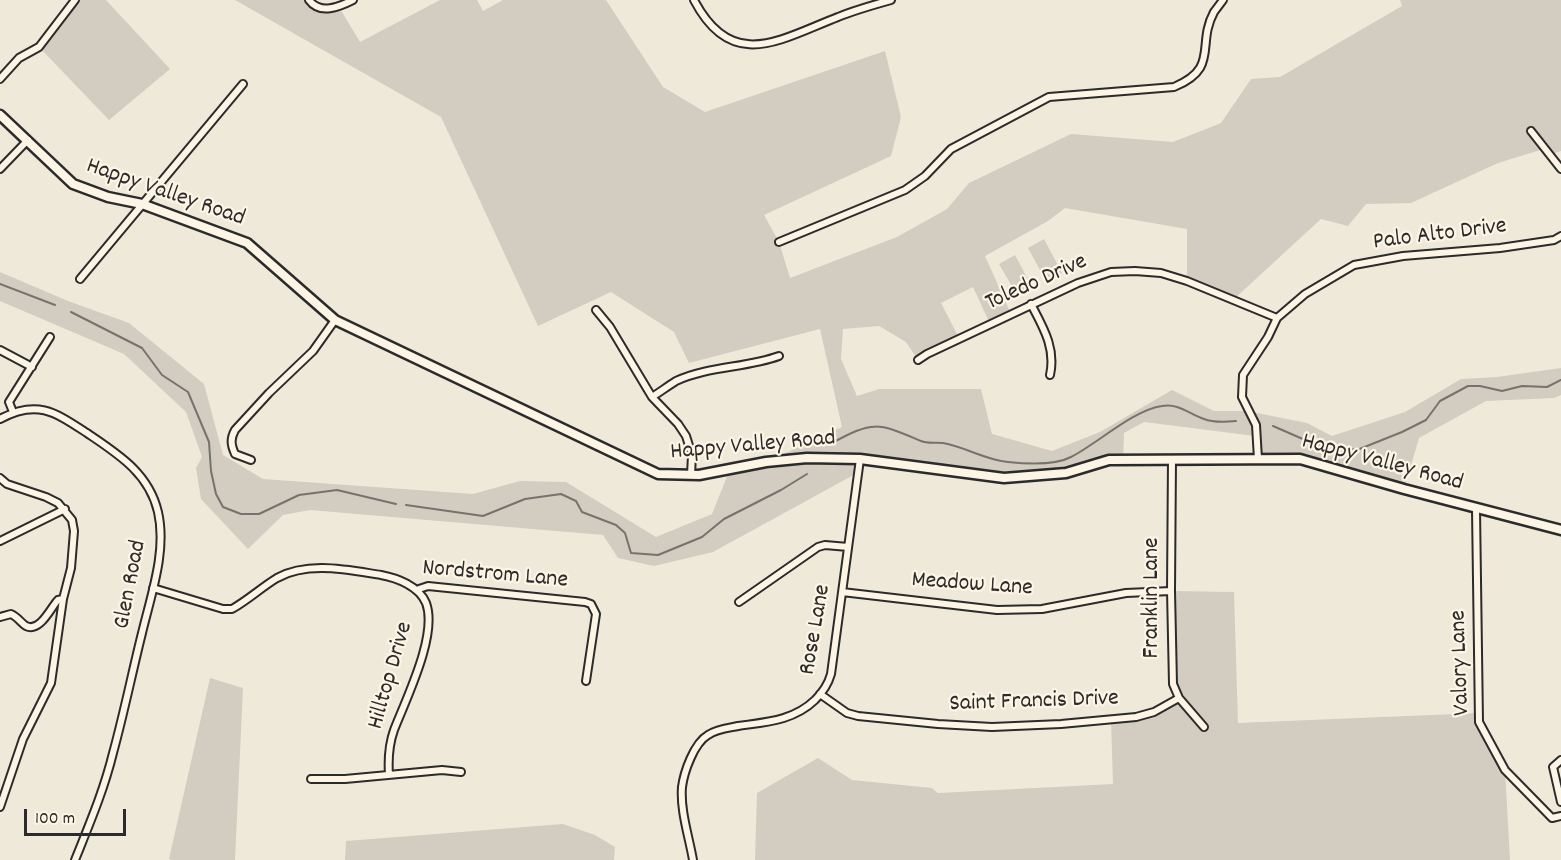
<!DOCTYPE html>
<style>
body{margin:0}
#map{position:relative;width:1561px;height:860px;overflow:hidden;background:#efe9da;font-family:Dekko,sans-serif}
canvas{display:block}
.scale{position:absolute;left:24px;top:809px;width:102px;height:27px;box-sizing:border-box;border:3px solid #2b2b2b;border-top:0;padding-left:8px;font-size:18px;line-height:21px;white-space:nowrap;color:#2b2b2b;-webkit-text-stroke:4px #fcf5e5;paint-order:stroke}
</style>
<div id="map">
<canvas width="1561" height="860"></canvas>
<div class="scale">100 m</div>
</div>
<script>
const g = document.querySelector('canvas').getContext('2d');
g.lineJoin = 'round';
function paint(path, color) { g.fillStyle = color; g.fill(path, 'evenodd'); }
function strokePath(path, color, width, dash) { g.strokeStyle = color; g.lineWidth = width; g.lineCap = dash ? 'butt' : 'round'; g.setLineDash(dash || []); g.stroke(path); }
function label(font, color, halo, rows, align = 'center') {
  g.font = font + ' Dekko,sans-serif'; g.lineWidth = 4.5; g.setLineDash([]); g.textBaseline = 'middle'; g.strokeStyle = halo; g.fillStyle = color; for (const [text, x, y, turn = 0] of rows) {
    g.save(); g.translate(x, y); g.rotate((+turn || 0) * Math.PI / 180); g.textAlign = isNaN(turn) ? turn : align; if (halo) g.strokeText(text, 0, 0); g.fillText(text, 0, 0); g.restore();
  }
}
paint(new Path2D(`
 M 75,0 L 106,0 L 170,69 L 109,120 L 39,47 Z
 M 235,0 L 309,0 L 311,4 L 339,7 L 360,42 L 440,0 L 477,0 L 483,11 L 503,0 L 606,0 L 663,87 L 705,112 L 885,51 L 901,117 L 891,156 L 764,215 L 779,242 L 790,278 L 897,237 L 947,209 L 969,183 L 1071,134 L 1173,142 L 1221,123 L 1251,79 L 1280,77 L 1402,6 L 1400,0 L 1561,0 L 1561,151 L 1550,155 L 1547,148 L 1498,163 L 1411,203 L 1366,204 L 1348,226 L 1321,219 L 1233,300 L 1187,281 L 1187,229 L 1065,208 L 1048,221 L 985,256 L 1011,314 L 990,324 L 973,287 L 941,303 L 959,338 L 918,360 L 906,342 L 879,326 L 843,329 L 841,359 L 857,396 L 879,389 L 981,389 L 992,434 L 1052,451 L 1100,432 L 1172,390 L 1214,411 L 1247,411 L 1307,423 L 1332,436 L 1405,412 L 1461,379 L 1497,377 L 1561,368 L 1561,395 L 1554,398 L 1486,401 L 1419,438 L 1404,489 L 1317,463 L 1258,459 L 1255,436 L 1144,422 L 1124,433 L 1123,460 L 1066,473 L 1004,478 L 860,459 L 859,472 L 713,552 L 654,566 L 618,558 L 603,535 L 310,510 L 283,515 L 248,549 L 201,499 L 196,468 L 202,457 L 186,412 L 124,354 L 0,301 L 0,272 L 68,301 L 129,323 L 204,384 L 223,455 L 263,479 L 473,494 L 520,481 L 566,482 L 656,537 L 712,514 L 730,469 L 766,462 L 842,427 L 820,329 L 689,363 L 674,332 L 611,292 L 538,326 L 441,117 Z
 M 1044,239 L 1062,273 L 1046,281 L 1028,248 Z
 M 1015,255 L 1033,289 L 1018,297 L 999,264 Z
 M 1171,591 L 1234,592 L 1238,723 L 1479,713 L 1479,722 L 1505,770 L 1510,860 L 755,860 L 757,793 L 818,758 L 852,780 L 932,788 L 938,793 L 1113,784 L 1111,720 L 1136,717 L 1179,698 L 1173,684 Z
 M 210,678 L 243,688 L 235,860 L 172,860 L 169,859 Z
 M 563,824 L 595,835 L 615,847 L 614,860 L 345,860 L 346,841 Z`), '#d2cdc0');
strokePath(new Path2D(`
 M 0,284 L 55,305
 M 71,312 L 142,348 L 162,375 L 188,392 L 209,442 L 211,471 L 216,494 L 223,507 L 241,514 L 259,514 L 299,495 L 337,490 L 396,504
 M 1273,426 L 1312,443 L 1357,450 L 1402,432 L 1426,420 L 1440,401 L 1468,386 L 1480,386 L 1502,391 L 1522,386 L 1547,387 L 1561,380
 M 832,443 C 874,420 878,423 921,441 C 928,444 936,442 943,443 C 966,447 985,460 1008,462 C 1027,464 1054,466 1071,457 C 1097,444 1133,410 1162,406 C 1179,403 1189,414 1204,419 C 1214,423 1226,422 1236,421
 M 406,505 L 483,516 L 525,499 L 561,494 L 576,501 L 582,512 L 616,525 L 625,533 L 631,553 L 658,555 L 702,537 L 724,519 L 781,490 L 807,474`), '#75736d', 2);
const minor = new Path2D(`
 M 309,0 C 320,15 339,7 353,0
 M 694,0 C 732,73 781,39 838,17 C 855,10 873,5 891,0
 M 0,79 L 19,58 L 39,47 L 75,0
 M 1531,131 L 1561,169
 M 0,169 L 28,140
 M 779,242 L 905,190 L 925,176 L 951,149 L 1049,97 L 1174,87 C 1220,68 1196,45 1214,12 C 1217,8 1220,4 1223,0
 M 80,279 L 243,84
 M 1031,304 C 1043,327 1056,348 1050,375
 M 596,310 L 610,327 L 652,397 L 678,424 L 686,436 L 692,455 L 691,475
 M 0,350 L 32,367
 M 918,360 L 927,354 L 1078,283 L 1111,272 L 1135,271 L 1161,273 L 1187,281 L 1277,318
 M 652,397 C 660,392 668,386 676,381 C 708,366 746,368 779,356
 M 13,412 L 9,402 L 50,337
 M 0,419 C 37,399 55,412 87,433 C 118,454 149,473 158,512 C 167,551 151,595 142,633 C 132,673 124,713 113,753 C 104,790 89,825 75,860
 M 1172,459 L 1171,591 L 1173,684 L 1179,698 L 1204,727
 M 1258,459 L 1256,425 L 1242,397 L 1243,375 L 1268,337 L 1277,318 L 1305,294 L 1354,265 L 1403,256 L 1500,248 L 1554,240 L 1561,236
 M 251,460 L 235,454 C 231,445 230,439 235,430 L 269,393 L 313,351 L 335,320
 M 0,478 L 7,484 L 46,497 L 58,503 L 72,520 L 74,531 L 71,568 L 63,599 L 51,683 L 23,739 L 0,807
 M 1476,509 L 1479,722 L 1505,770 L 1552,818 L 1561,816
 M 0,541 L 65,509
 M 153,588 L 223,609 L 232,609 C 248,600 262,587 277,578 C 308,561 348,570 381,575 C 397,578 419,586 426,603 C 438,635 406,699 394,730 C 389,744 388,760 389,775
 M 416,590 L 428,586 L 585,602 L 591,604 L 596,614 L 586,681
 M 842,592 L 997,610 L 1042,609 L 1126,593 L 1171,591
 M 739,602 L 818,547 L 825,545 L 848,547
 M 0,617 L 11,614 C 18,617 21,623 26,626 C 40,633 51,607 58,600 L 63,599
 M 820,694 L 847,713 L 858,716 L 938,724 L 992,727 L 1061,724 L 1136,717 L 1154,712 L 1179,698
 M 1561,760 L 1553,767 L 1561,802
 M 311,779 L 345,779 L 442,770 L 461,772
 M 693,860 C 689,837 680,810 682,787 C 684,772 694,743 708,735 C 716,729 728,728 738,726 C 766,722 793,721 815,700 C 823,692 828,685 831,674 L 860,459`);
const tertiary = new Path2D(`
 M 0,115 L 73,184 L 108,197 L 142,204 L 247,243 L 335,320 L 658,474 L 699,475 L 766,462 L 807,458 L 860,459 L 1004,478 L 1066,473 L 1109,460 L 1300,459 L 1404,489 L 1561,530`);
strokePath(minor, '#2b2b2b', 10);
strokePath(tertiary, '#2b2b2b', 13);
strokePath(minor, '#fcf5e5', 6);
strokePath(tertiary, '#fcf5e5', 8);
label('24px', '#2b2b2b', '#fcf5e5', [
 ["Happy Valley Road",165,194,19],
 ["Palo Alto Drive",1440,236,-7],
 ["Toledo Drive",1037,284,-24],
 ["Happy Valley Road",753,447,-5],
 ["Happy Valley Road",1382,464,15],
 ["Nordstrom Lane",495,576,5],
 ["Glen Road",132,585,-79],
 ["Meadow Lane",972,586,4],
 ["Franklin Lane",1154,598,-90],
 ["Rose Lane",817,630,-80],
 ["Valory Lane",1462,663,-92],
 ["Hilltop Drive",392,676,-74],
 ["Saint Francis Drive",1034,703,-2]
]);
</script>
